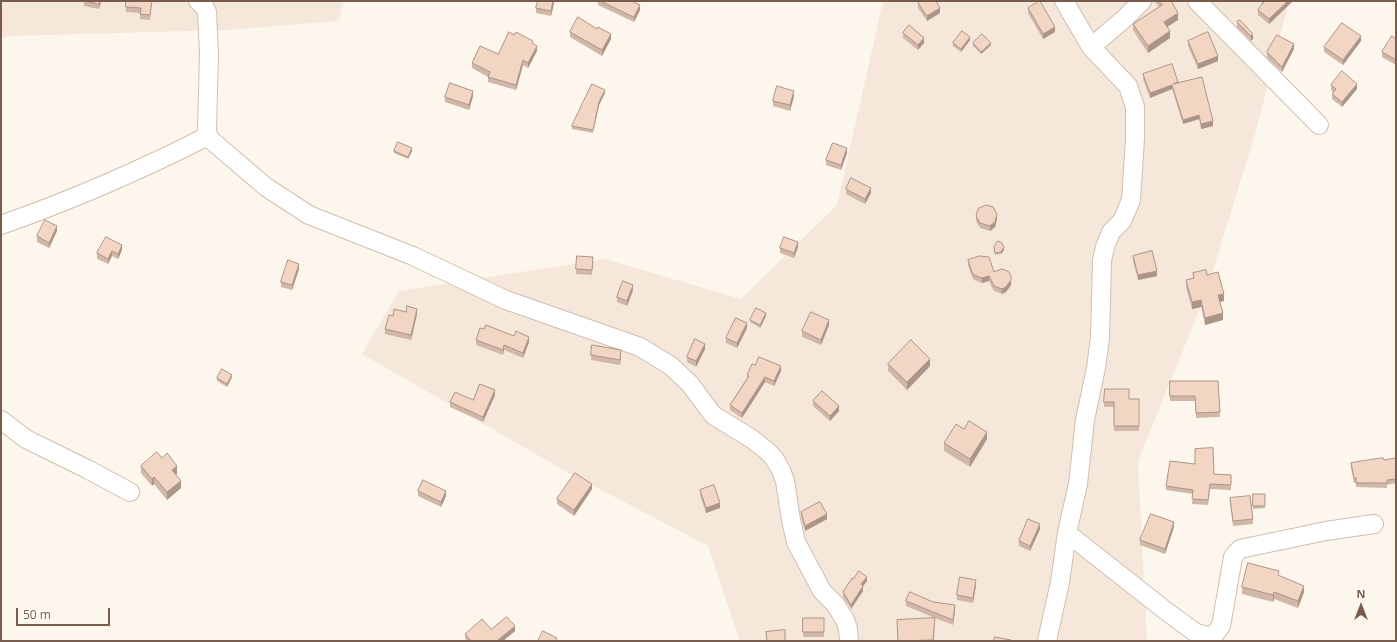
<!DOCTYPE html>
<style>
body{margin:0}
#map{position:relative;width:1397px;height:642px;overflow:hidden;background:#fdf6ec;font-family:"Open Sans",sans-serif}
canvas{display:block}
.frame{position:absolute;inset:0;border:2px solid #7a5c4d;pointer-events:none}
.north{position:absolute;left:1341px;top:586px;width:40px;height:40px;-webkit-text-stroke:3px #fffaf3;paint-order:stroke;rotate:0deg;font-size:11px;font-weight:700;line-height:16px;text-align:center;color:#7a5c4d}
.north::after{content:'';display:block;margin:auto;width:14px;height:18px;background:#7a5c4d;clip-path:polygon(50% 0,100% 100%,50% 72%,0 100%)}
.scale{position:absolute;left:16px;top:608px;width:94px;height:18px;box-sizing:border-box;border:2px solid #7a5c4d;border-top:0;padding-left:5px;font-size:12px;line-height:14px;white-space:nowrap;color:#7a5c4d;-webkit-text-stroke:3px #fffaf3;paint-order:stroke}
</style>
<div id="map">
<canvas width="1397" height="642"></canvas>
<div class="frame"></div>
<div class="north">N</div>
<div class="scale">50 m</div>
</div>
<script>
const g = document.querySelector('canvas').getContext('2d');
g.lineJoin = 'round';
function paint(path, color) { g.fillStyle = color; g.fill(path, 'evenodd'); }
function strokePath(path, color, width, dash) { g.strokeStyle = color; g.lineWidth = width; g.lineCap = dash ? 'butt' : 'round'; g.setLineDash(dash || []); g.stroke(path); }
paint(new Path2D(`
 M 1,1 L 343,1 L 339,21 L 226,30 L 11,36 L 1,38 Z
 M 883,1 L 1289,1 L 1256,131 L 1205,296 L 1138,461 L 1147,641 L 740,641 L 708,546 L 567,472 L 362,354 L 399,291 L 605,259 L 741,299 L 837,205 Z`), '#f5e8da');
const minor = new Path2D(`
 M 198,1 L 205,8 L 207,12 L 209,53 L 207,130 L 208,136 L 211,140 L 266,187 L 309,215 L 413,256 L 506,300 L 640,347 L 671,366 L 690,384 L 713,415 L 752,439 L 766,450 L 774,458 L 781,470 L 785,481 L 791,520 L 796,542 L 822,591 L 835,604 L 845,620 L 848,629 L 849,641
 M 1197,1 L 1319,125
 M 1091,47 L 1125,18 L 1142,1
 M 1,225 C 72,200 141,170 208,136
 M 1,420 L 26,439 L 87,469 L 130,492
 M 1067,533 L 1166,611 L 1196,633 L 1209,636 L 1214,635 L 1221,626 L 1233,557 L 1236,553 L 1240,549 L 1326,531 L 1374,524
 M 1047,641 L 1060,582 L 1067,533 L 1078,484 L 1085,420 L 1096,368 L 1100,338 L 1102,260 L 1105,247 L 1111,232 L 1122,221 L 1131,200 L 1135,138 L 1135,107 L 1128,86 L 1091,47 L 1064,1`);
strokePath(minor, '#d1beb0', 20);
strokePath(minor, '#fff', 18);
paint(new Path2D(`
 M 84,1 L 101,1 L 99,9 L 84,6 Z
 M 152,1 L 150,20 L 140,19 L 140,13 L 126,12 L 126,7 Z
 M 250,1 L 262,1 L 262,2 L 250,2 Z
 M 554,1 L 551,16 L 536,13 L 536,8 Z
 M 598,1 L 632,1 L 640,10 L 634,22 L 598,5 Z
 M 1156,1 L 1171,1 L 1178,20 L 1167,27 L 1170,38 L 1148,53 L 1133,30 L 1133,24 L 1159,7 L 1156,3 Z
 M 1262,1 L 1293,1 L 1269,24 L 1258,15 L 1258,10 L 1263,4 L 1262,4 Z
 M 918,3 L 940,13 L 927,21 L 918,8 Z
 M 1028,8 L 1055,32 L 1043,39 L 1028,13 Z
 M 1240,20 L 1253,39 L 1251,41 L 1237,27 L 1237,22 Z
 M 570,32 L 611,39 L 602,56 L 570,37 Z
 M 903,33 L 924,43 L 918,50 L 903,38 Z
 M 1396,39 L 1396,65 L 1382,57 L 1382,52 Z
 M 970,40 L 961,52 L 953,46 L 953,43 Z
 M 1188,41 L 1218,61 L 1198,69 L 1188,46 Z
 M 1361,41 L 1343,65 L 1324,52 L 1324,47 Z
 M 973,43 L 991,45 L 981,54 L 973,46 Z
 M 533,44 L 537,51 L 528,68 L 523,65 L 516,90 L 488,82 L 488,77 L 472,68 L 472,63 L 498,54 Z
 M 1294,49 L 1282,72 L 1267,58 L 1267,52 Z
 M 1143,74 L 1178,83 L 1213,126 L 1201,129 L 1199,119 L 1183,124 L 1172,89 L 1150,98 L 1143,79 Z
 M 1331,85 L 1357,89 L 1342,107 L 1332,99 L 1332,94 L 1333,92 L 1331,90 Z
 M 605,93 L 599,105 L 593,133 L 572,129 L 572,126 Z
 M 473,96 L 469,110 L 445,102 L 445,97 Z
 M 794,96 L 790,111 L 773,106 L 773,101 Z
 M 394,151 L 412,151 L 408,159 L 394,153 Z
 M 847,153 L 841,170 L 826,165 L 826,160 Z
 M 846,189 L 871,193 L 865,204 L 846,194 Z
 M 976,216 L 997,219 L 995,227 L 990,231 L 980,228 L 976,221 Z
 M 57,231 L 49,248 L 37,242 L 37,236 Z
 M 798,247 L 794,258 L 780,253 L 780,248 Z
 M 994,247 L 1004,250 L 1001,254 L 995,255 Z
 M 122,250 L 118,259 L 112,256 L 108,264 L 97,259 L 97,253 Z
 M 1133,256 L 1157,276 L 1138,280 L 1133,261 Z
 M 968,260 L 994,272 L 1011,285 L 1006,292 L 1002,294 L 994,291 L 989,281 L 982,283 L 974,280 L 972,277 L 968,265 Z
 M 593,262 L 592,275 L 576,274 L 576,269 Z
 M 299,269 L 292,290 L 281,287 L 281,282 Z
 M 1193,273 L 1207,275 L 1224,301 L 1220,302 L 1223,320 L 1205,325 L 1201,307 L 1192,309 L 1186,287 L 1186,280 L 1193,279 Z
 M 633,290 L 627,306 L 617,302 L 617,297 Z
 M 417,314 L 411,340 L 385,334 L 385,329 L 393,316 Z
 M 766,316 L 760,328 L 750,322 L 750,320 Z
 M 829,325 L 821,345 L 802,337 L 802,331 Z
 M 747,328 L 737,348 L 726,343 L 726,338 Z
 M 476,340 L 529,342 L 523,358 L 504,350 L 503,355 L 476,345 Z
 M 705,349 L 696,367 L 687,362 L 687,357 Z
 M 591,355 L 621,355 L 620,365 L 591,360 Z
 M 888,364 L 930,366 L 907,390 L 888,371 Z
 M 755,365 L 781,371 L 774,386 L 765,382 L 742,418 L 730,410 L 730,405 L 747,378 L 747,375 Z
 M 232,377 L 227,387 L 217,381 L 217,378 Z
 M 1170,381 L 1218,381 L 1220,417 L 1196,418 L 1195,401 L 1170,401 Z
 M 495,395 L 483,422 L 450,407 L 450,402 L 473,400 Z
 M 1129,399 L 1139,399 L 1139,431 L 1114,431 L 1114,407 L 1104,407 L 1104,402 Z
 M 813,401 L 839,411 L 830,421 L 813,406 Z
 M 964,429 L 987,439 L 970,467 L 944,451 L 944,443 Z
 M 162,458 L 177,474 L 176,474 L 181,488 L 167,500 L 154,484 L 152,486 L 141,473 L 141,466 Z
 M 1396,458 L 1396,483 L 1387,485 L 1387,488 L 1356,487 L 1356,483 L 1354,483 L 1351,467 L 1351,463 L 1384,460 Z
 M 1214,474 L 1231,475 L 1231,490 L 1210,489 L 1208,505 L 1192,504 L 1193,494 L 1166,490 L 1166,486 Z
 M 592,489 L 574,516 L 557,504 L 557,499 Z
 M 700,490 L 720,508 L 706,513 L 700,495 Z
 M 418,491 L 446,496 L 441,507 L 418,496 Z
 M 1253,494 L 1265,494 L 1265,508 L 1253,509 Z
 M 1230,498 L 1253,519 L 1253,524 L 1233,526 L 1230,503 Z
 M 801,512 L 827,519 L 805,531 L 801,517 Z
 M 1174,527 L 1165,554 L 1140,545 L 1140,540 Z
 M 1040,529 L 1030,551 L 1019,546 L 1019,541 Z
 M 1279,576 L 1304,592 L 1298,608 L 1274,599 L 1273,602 L 1242,594 L 1242,587 Z
 M 853,579 L 867,581 L 863,586 L 863,591 L 851,609 L 843,597 L 843,592 Z
 M 976,585 L 973,603 L 957,600 L 957,595 Z
 M 906,601 L 933,602 L 955,610 L 953,625 L 935,618 L 934,641 L 898,641 L 935,618 L 906,606 Z
 M 803,618 L 824,618 L 824,637 L 803,637 Z
 M 491,629 L 515,631 L 503,641 L 467,641 L 465,638 L 465,634 Z`), '#d1b7a8');
paint(new Path2D(`
 M 100,1 L 101,1 L 99,9 L 99,4 Z
 M 553,1 L 554,1 L 554,4 L 551,16 L 551,11 Z
 M 1288,1 L 1293,1 L 1269,24 L 1269,19 Z
 M 640,5 L 640,10 L 634,22 L 634,17 Z
 M 940,8 L 940,13 L 927,21 L 927,16 Z
 M 1178,13 L 1178,20 L 1164,29 L 1164,22 Z
 M 1055,27 L 1055,32 L 1043,39 L 1043,34 Z
 M 1170,31 L 1170,38 L 1148,53 L 1148,46 Z
 M 611,34 L 611,39 L 602,56 L 602,50 Z
 M 1253,34 L 1253,39 L 1251,41 L 1251,36 Z
 M 1361,36 L 1361,41 L 1343,65 L 1343,60 Z
 M 970,37 L 970,40 L 961,52 L 961,49 Z
 M 924,38 L 924,43 L 918,50 L 918,45 Z
 M 991,43 L 991,45 L 981,54 L 981,52 Z
 M 1294,44 L 1294,49 L 1282,72 L 1282,67 Z
 M 537,46 L 537,51 L 528,68 L 528,63 Z
 M 1218,56 L 1218,61 L 1198,69 L 1198,64 Z
 M 523,60 L 523,65 L 516,90 L 516,85 Z
 M 1357,84 L 1357,89 L 1342,107 L 1342,102 Z
 M 1172,85 L 1172,89 L 1150,98 L 1150,93 Z
 M 605,90 L 605,93 L 599,105 L 593,133 L 599,102 Z
 M 473,91 L 473,96 L 469,110 L 469,105 Z
 M 794,91 L 794,96 L 790,111 L 790,105 Z
 M 1199,115 L 1199,119 L 1183,124 L 1183,120 Z
 M 1213,121 L 1213,126 L 1201,129 L 1201,124 Z
 M 412,148 L 412,151 L 408,159 L 408,157 Z
 M 847,148 L 847,153 L 841,170 L 841,165 Z
 M 871,188 L 871,193 L 865,204 L 865,199 Z
 M 997,214 L 997,219 L 995,227 L 990,231 L 990,226 Z
 M 57,226 L 57,231 L 49,248 L 49,243 Z
 M 798,242 L 798,247 L 794,258 L 794,253 Z
 M 122,245 L 122,250 L 118,259 L 118,254 Z
 M 1004,247 L 1004,250 L 1001,254 L 1001,252 Z
 M 112,251 L 112,256 L 108,264 L 108,259 Z
 M 299,264 L 299,269 L 292,290 L 292,285 Z
 M 1157,271 L 1157,276 L 1138,280 L 1138,275 Z
 M 989,276 L 989,281 L 982,283 L 982,278 Z
 M 1011,280 L 1011,285 L 1006,292 L 1002,294 L 1002,289 Z
 M 633,285 L 633,290 L 627,306 L 627,301 Z
 M 1224,294 L 1224,301 L 1218,302 L 1218,295 Z
 M 1201,300 L 1201,307 L 1192,309 L 1192,302 Z
 M 417,309 L 417,314 L 411,340 L 411,335 Z
 M 766,313 L 766,316 L 760,328 L 760,325 Z
 M 1223,313 L 1223,320 L 1205,325 L 1205,318 Z
 M 829,320 L 829,325 L 821,345 L 821,340 Z
 M 747,323 L 747,328 L 737,348 L 737,343 Z
 M 529,337 L 529,342 L 523,358 L 523,353 Z
 M 705,344 L 705,349 L 696,367 L 696,361 Z
 M 504,345 L 504,350 L 503,355 L 503,350 Z
 M 621,350 L 621,355 L 620,365 L 620,360 Z
 M 930,359 L 930,366 L 907,390 L 907,382 Z
 M 781,366 L 781,371 L 774,386 L 774,381 Z
 M 232,375 L 232,377 L 227,387 L 227,384 Z
 M 765,377 L 765,382 L 742,418 L 742,413 Z
 M 495,390 L 495,395 L 483,422 L 483,417 Z
 M 839,406 L 839,411 L 830,421 L 830,416 Z
 M 987,432 L 987,439 L 970,467 L 970,459 Z
 M 177,466 L 177,474 L 172,477 L 172,470 Z
 M 154,477 L 154,484 L 152,486 L 152,479 Z
 M 181,481 L 181,488 L 167,500 L 167,492 Z
 M 592,484 L 592,489 L 574,516 L 574,510 Z
 M 446,491 L 446,496 L 441,507 L 441,502 Z
 M 720,503 L 720,508 L 706,513 L 706,508 Z
 M 827,514 L 827,519 L 805,531 L 805,526 Z
 M 1174,522 L 1174,527 L 1165,554 L 1165,549 Z
 M 1040,524 L 1040,529 L 1030,551 L 1030,546 Z
 M 867,577 L 867,581 L 861,589 L 861,584 Z
 M 976,580 L 976,585 L 973,603 L 973,598 Z
 M 863,586 L 863,591 L 851,609 L 851,605 Z
 M 1304,586 L 1304,592 L 1298,608 L 1298,601 Z
 M 1274,592 L 1274,599 L 1273,602 L 1273,595 Z
 M 955,605 L 955,610 L 953,625 L 953,620 Z
 M 515,626 L 515,631 L 503,641 L 497,641 Z`), '#aa9588');
const building = new Path2D(`
 M 86,1 L 100,1 L 99,4 Z
 M 126,1 L 152,1 L 150,15 L 140,14 L 141,8 L 126,7 Z
 M 538,1 L 553,1 L 551,11 L 536,8 Z
 M 601,1 L 632,1 L 640,5 L 634,17 Z
 M 921,1 L 936,1 L 940,8 L 927,16 L 918,3 Z
 M 1040,1 L 1055,27 L 1043,34 L 1028,8 Z
 M 1159,1 L 1171,1 L 1178,13 L 1164,22 L 1170,31 L 1148,46 L 1133,24 L 1162,5 Z
 M 1265,1 L 1288,1 L 1269,19 L 1258,10 Z
 M 578,17 L 597,29 L 598,27 L 611,34 L 602,50 L 570,32 Z
 M 1240,20 L 1253,34 L 1251,36 L 1237,22 Z
 M 1342,23 L 1361,36 L 1343,60 L 1324,47 Z
 M 909,25 L 924,38 L 918,45 L 903,33 Z
 M 962,31 L 970,37 L 961,49 L 953,43 Z
 M 509,32 L 514,35 L 516,32 L 533,41 L 532,43 L 537,46 L 528,63 L 523,60 L 516,85 L 488,77 L 490,72 L 472,63 L 480,46 L 498,54 Z
 M 1208,32 L 1218,56 L 1198,64 L 1188,41 Z
 M 982,34 L 991,43 L 981,52 L 973,43 Z
 M 1277,35 L 1294,44 L 1282,67 L 1267,52 Z
 M 1392,36 L 1396,39 L 1396,60 L 1382,52 Z
 M 1172,64 L 1178,82 L 1173,84 L 1202,77 L 1213,121 L 1201,124 L 1199,115 L 1183,120 L 1172,85 L 1150,93 L 1143,74 Z
 M 1342,71 L 1357,84 L 1342,102 L 1332,94 L 1336,89 L 1331,85 Z
 M 450,83 L 473,91 L 469,105 L 445,97 Z
 M 592,84 L 605,90 L 599,102 L 593,130 L 572,126 Z
 M 777,86 L 794,91 L 790,105 L 773,101 Z
 M 398,142 L 412,148 L 408,157 L 394,151 Z
 M 833,143 L 847,148 L 841,165 L 826,160 Z
 M 851,178 L 871,188 L 865,199 L 846,189 Z
 M 986,205 L 993,207 L 997,214 L 995,222 L 990,226 L 980,223 L 976,216 L 978,209 Z
 M 45,220 L 57,226 L 49,243 L 37,236 Z
 M 106,237 L 122,245 L 118,254 L 112,251 L 108,259 L 97,253 Z
 M 784,237 L 798,242 L 794,253 L 780,248 Z
 M 998,241 L 1002,243 L 1004,247 L 1001,252 L 995,253 L 994,247 Z
 M 1152,251 L 1157,271 L 1138,275 L 1133,256 Z
 M 577,256 L 593,257 L 592,270 L 576,269 Z
 M 980,256 L 989,257 L 994,272 L 1001,269 L 1005,270 L 1009,272 L 1011,276 L 1011,280 L 1006,287 L 1002,289 L 994,286 L 989,276 L 982,278 L 974,275 L 972,272 L 968,260 Z
 M 288,260 L 299,264 L 292,285 L 281,282 Z
 M 1206,270 L 1207,275 L 1218,272 L 1224,294 L 1218,295 L 1223,313 L 1205,318 L 1201,300 L 1192,302 L 1186,280 L 1194,278 L 1193,273 Z
 M 623,281 L 633,285 L 627,301 L 617,297 Z
 M 407,306 L 417,309 L 411,335 L 385,329 L 389,315 L 393,316 L 394,309 L 406,312 Z
 M 756,308 L 766,313 L 760,325 L 750,320 Z
 M 811,312 L 829,320 L 821,340 L 802,331 Z
 M 736,318 L 747,323 L 737,343 L 726,338 Z
 M 486,325 L 514,336 L 516,331 L 529,337 L 523,353 L 504,345 L 503,350 L 476,340 L 480,328 L 484,329 Z
 M 695,339 L 705,344 L 696,361 L 687,357 Z
 M 911,340 L 930,359 L 907,382 L 888,364 Z
 M 592,345 L 621,350 L 620,360 L 591,355 Z
 M 759,357 L 781,366 L 774,381 L 765,377 L 742,413 L 730,405 L 749,376 L 747,375 L 752,364 L 755,365 Z
 M 222,369 L 232,375 L 227,384 L 217,378 Z
 M 1170,381 L 1218,381 L 1220,412 L 1196,413 L 1195,396 L 1170,396 Z
 M 480,384 L 495,390 L 483,417 L 450,402 L 455,392 L 473,400 Z
 M 1105,389 L 1129,389 L 1129,399 L 1139,399 L 1139,426 L 1114,426 L 1114,402 L 1104,402 Z
 M 822,391 L 839,406 L 830,416 L 813,401 Z
 M 969,421 L 987,432 L 970,459 L 944,443 L 956,424 L 964,429 Z
 M 1213,448 L 1214,474 L 1231,475 L 1231,485 L 1210,484 L 1208,500 L 1192,499 L 1193,490 L 1166,486 L 1170,461 L 1195,464 L 1195,449 Z
 M 157,452 L 162,458 L 167,453 L 177,466 L 172,470 L 181,481 L 167,492 L 154,477 L 152,479 L 141,466 Z
 M 1383,458 L 1384,460 L 1396,458 L 1396,479 L 1387,480 L 1387,483 L 1356,483 L 1356,478 L 1354,478 L 1351,463 Z
 M 575,473 L 592,484 L 574,510 L 557,499 Z
 M 423,480 L 446,491 L 441,502 L 418,491 Z
 M 714,485 L 720,503 L 706,508 L 700,490 Z
 M 1253,494 L 1265,494 L 1265,506 L 1253,506 Z
 M 1250,496 L 1253,519 L 1233,521 L 1230,498 Z
 M 820,502 L 827,514 L 805,526 L 801,512 Z
 M 1151,514 L 1174,522 L 1165,549 L 1140,540 Z
 M 1028,519 L 1040,524 L 1030,546 L 1019,541 Z
 M 1248,563 L 1279,571 L 1278,575 L 1304,586 L 1298,601 L 1274,592 L 1273,595 L 1242,587 Z
 M 859,571 L 867,577 L 861,584 L 863,586 L 851,605 L 843,592 L 852,578 L 853,579 Z
 M 960,577 L 976,580 L 973,598 L 957,595 Z
 M 910,592 L 933,602 L 955,605 L 953,620 L 906,601 Z
 M 507,617 L 515,626 L 497,641 L 471,641 L 465,634 L 482,619 L 491,629 Z
 M 803,618 L 824,618 L 824,632 L 803,632 Z
 M 935,618 L 933,640 L 898,641 L 897,620 Z
 M 785,630 L 785,641 L 767,641 L 766,632 Z
 M 543,631 L 557,638 L 555,641 L 538,641 Z
 M 995,637 L 1011,640 L 1011,641 L 994,641 Z`);
paint(building, '#f3d5c3');
strokePath(building, '#aa9588', 1);
</script>
